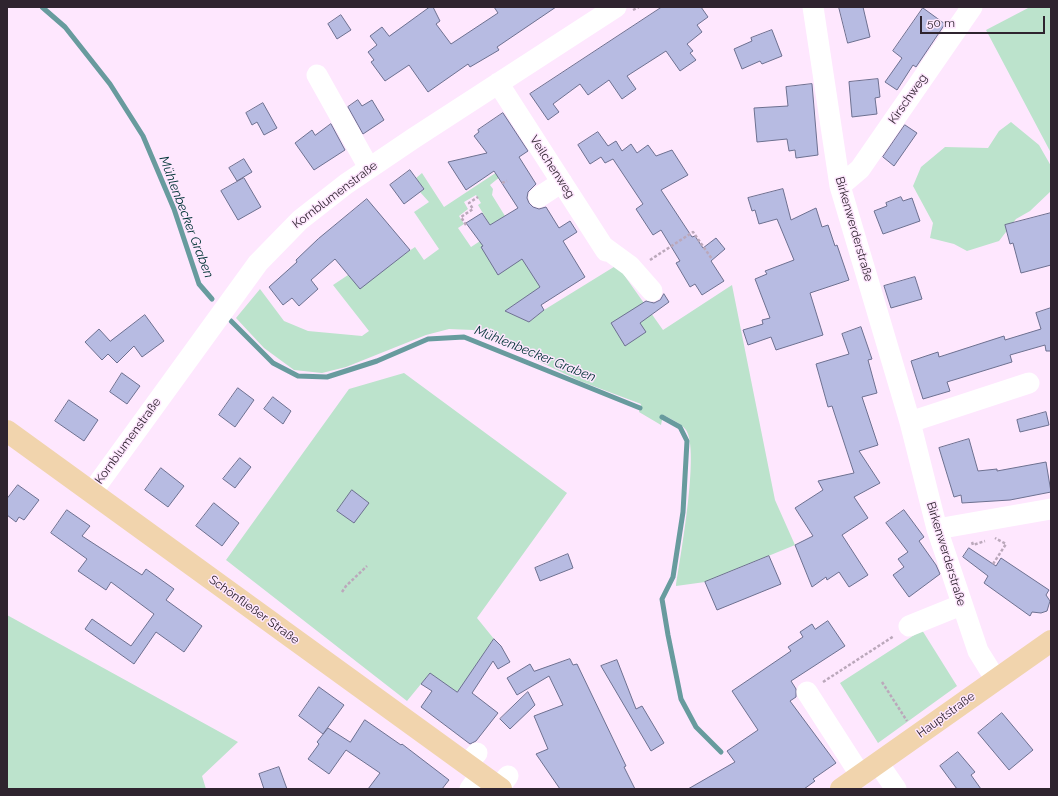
<!DOCTYPE html>
<meta charset="utf-8">
<style>
body{margin:0}
#map{position:relative;width:1058px;height:796px;overflow:hidden;background:#fee7fe;font-family:Raleway,sans-serif}
canvas{display:block}
.frame{position:absolute;inset:0;border:8px solid #2f242f;pointer-events:none}
.scale{position:absolute;left:920px;top:16px;width:125px;height:18px;box-sizing:border-box;border:2px solid #2f242f;border-top:0;padding-left:5px;font-size:12px;line-height:14px;white-space:nowrap;color:#2f242f;-webkit-text-stroke:3px #fee7fe;paint-order:stroke}
</style>
<div id="map">
<canvas width="1058" height="796"></canvas>
<div class="frame"></div>
<div class="scale">50 m</div>
</div>
<script>
const g = document.querySelector('canvas').getContext('2d');
g.lineJoin = 'round';
function paint(path, color) { g.fillStyle = color; g.fill(path, 'evenodd'); }
function strokePath(path, color, width, dash) { g.strokeStyle = color; g.lineWidth = width; g.lineCap = dash ? 'butt' : 'round'; g.setLineDash(dash || []); g.stroke(path); }
function label(font, color, halo, rows, align = 'center') {
  g.font = font + ' Raleway,sans-serif'; g.lineWidth = 3; g.setLineDash([]); g.textBaseline = 'middle'; g.strokeStyle = halo; g.fillStyle = color; for (const [text, x, y, turn = 0] of rows) {
    g.save(); g.translate(x, y); g.rotate((+turn || 0) * Math.PI / 180); g.textAlign = isNaN(turn) ? turn : align; if (halo) g.strokeText(text, 0, 0); g.fillText(text, 0, 0); g.restore();
  }
}
paint(new Path2D(`
 M 1030,7 L 1051,7 L 1051,153 L 986,30 Z
 M 1011,122 L 1039,145 L 1051,166 L 1051,191 L 1030,211 L 1016,219 L 999,241 L 967,251 L 954,244 L 930,238 L 933,223 L 913,186 L 921,167 L 945,147 L 988,148 L 999,131 Z
 M 497,172 L 501,176 L 490,185 L 493,189 L 492,195 L 505,216 L 490,225 L 478,205 L 481,203 L 476,195 L 464,202 L 468,209 L 459,216 L 464,224 L 458,228 L 471,247 L 509,222 L 544,294 L 532,293 L 505,311 L 529,322 L 544,310 L 617,265 L 663,330 L 732,285 L 775,500 L 795,545 L 705,582 L 676,586 C 680,558 700,450 686,430 C 681,423 671,419 663,415 L 661,425 L 639,412 L 641,404 L 580,381 L 473,330 L 449,329 L 426,335 L 346,367 L 322,373 L 294,370 L 264,348 L 236,318 L 260,289 L 284,321 L 308,331 L 362,336 L 369,331 L 333,285 L 348,275 L 386,267 L 415,247 L 424,260 L 439,249 L 414,212 L 429,202 L 420,192 L 424,189 L 416,178 L 422,173 L 444,207 Z
 M 404,373 L 567,493 L 477,618 L 494,639 L 456,694 L 430,673 L 407,701 L 226,560 L 349,389 Z
 M 7,615 L 238,742 L 202,776 L 206,789 L 7,789 Z
 M 922,630 L 957,686 L 878,743 L 840,683 Z`), '#bce3cc');
strokePath(new Path2D(`
 M 42,7 L 65,27 L 110,84 L 143,136 L 174,209 L 199,284 L 212,299
 M 231,321 L 273,363 L 298,376 L 327,377 L 377,361 L 428,339 L 464,337 L 640,408
 M 662,417 L 680,427 L 687,441 L 683,512 L 673,577 L 662,599 L 668,635 L 681,699 L 696,727 L 721,752`), '#689b9e', 5);
const building = new Path2D(`
 M 430,7 L 433,7 L 440,21 L 436,24 L 451,44 L 498,13 L 494,7 L 556,7 L 497,47 L 499,50 L 470,67 L 468,64 L 428,92 L 409,65 L 385,81 L 371,62 L 374,60 L 368,52 L 377,45 L 370,36 L 382,27 L 389,36 Z
 M 662,7 L 701,7 L 708,17 L 697,25 L 702,32 L 687,44 L 693,51 L 690,53 L 696,60 L 680,71 L 666,51 L 627,76 L 636,89 L 622,99 L 609,80 L 588,95 L 580,84 L 553,104 L 559,112 L 548,120 L 530,94 Z
 M 839,7 L 863,7 L 870,37 L 848,43 Z
 M 923,8 L 945,24 L 916,67 L 913,65 L 897,90 L 885,82 L 902,58 L 893,51 Z
 M 341,15 L 351,30 L 337,39 L 328,24 Z
 M 772,30 L 782,56 L 762,64 L 760,61 L 742,69 L 734,49 L 752,41 L 751,38 Z
 M 878,79 L 880,97 L 875,98 L 877,114 L 852,117 L 849,82 Z
 M 812,84 L 818,155 L 796,158 L 795,150 L 789,151 L 787,139 L 757,142 L 754,108 L 788,106 L 786,87 Z
 M 358,100 L 362,106 L 372,100 L 384,120 L 363,134 L 348,107 Z
 M 263,103 L 277,128 L 264,135 L 257,122 L 252,125 L 246,113 Z
 M 503,113 L 528,151 L 519,157 L 536,184 L 528,192 L 527,198 L 529,203 L 533,207 L 539,209 L 546,207 L 559,228 L 570,221 L 577,232 L 563,241 L 585,277 L 541,305 L 544,310 L 529,322 L 505,311 L 540,287 L 522,259 L 498,275 L 481,247 L 483,246 L 466,223 L 482,213 L 490,225 L 518,208 L 494,171 L 466,190 L 448,162 L 487,153 L 474,136 L 479,132 L 478,130 Z
 M 331,124 L 345,150 L 314,170 L 295,143 L 312,130 L 315,135 Z
 M 905,125 L 917,133 L 894,166 L 883,157 Z
 M 598,132 L 608,146 L 616,141 L 622,151 L 631,144 L 637,153 L 648,145 L 656,156 L 672,150 L 688,175 L 661,190 L 692,237 L 695,236 L 703,248 L 716,238 L 725,249 L 711,261 L 724,281 L 702,295 L 695,284 L 690,287 L 676,263 L 680,261 L 661,230 L 653,235 L 636,209 L 643,204 L 613,159 L 605,163 L 601,157 L 590,164 L 578,145 Z
 M 244,159 L 252,172 L 237,181 L 229,168 Z
 M 410,170 L 424,189 L 404,204 L 390,185 Z
 M 244,178 L 261,207 L 238,220 L 221,191 Z
 M 783,189 L 791,220 L 816,208 L 822,227 L 828,225 L 835,246 L 837,245 L 849,280 L 810,293 L 823,335 L 776,350 L 771,337 L 748,345 L 743,330 L 763,324 L 762,320 L 770,318 L 755,279 L 767,274 L 765,271 L 794,260 L 777,219 L 759,224 L 755,210 L 752,211 L 748,198 Z
 M 901,197 L 903,201 L 912,198 L 920,221 L 883,234 L 874,211 L 887,206 L 886,203 Z
 M 367,199 L 410,250 L 360,289 L 335,259 L 311,280 L 318,289 L 299,306 L 292,298 L 283,305 L 269,287 L 297,262 L 296,260 L 318,239 Z
 M 1051,213 L 1051,265 L 1021,273 L 1013,243 L 1010,244 L 1005,225 Z
 M 915,277 L 922,299 L 891,308 L 884,286 Z
 M 664,294 L 669,302 L 640,323 L 646,332 L 625,346 L 611,323 L 646,301 L 654,303 L 660,300 Z
 M 1051,308 L 1051,351 L 1046,351 L 1045,345 L 1010,355 L 1012,362 L 947,382 L 950,391 L 923,399 L 911,361 L 938,352 L 939,357 L 1004,336 L 1005,340 L 1041,329 L 1036,313 Z
 M 145,315 L 164,341 L 142,357 L 134,346 L 117,363 L 108,354 L 102,360 L 85,342 L 99,329 L 110,341 Z
 M 861,327 L 872,359 L 868,360 L 877,393 L 862,397 L 878,445 L 859,451 L 880,483 L 854,497 L 868,518 L 842,535 L 868,575 L 849,587 L 839,572 L 827,580 L 826,577 L 812,587 L 795,545 L 813,536 L 795,508 L 823,490 L 818,481 L 854,473 L 832,406 L 828,407 L 816,364 L 849,354 L 842,334 Z
 M 122,373 L 140,386 L 127,404 L 110,392 Z
 M 238,388 L 254,400 L 235,427 L 219,415 Z
 M 273,397 L 291,411 L 283,424 L 264,409 Z
 M 69,400 L 98,420 L 84,441 L 55,421 Z
 M 1046,412 L 1049,425 L 1020,432 L 1017,420 Z
 M 969,439 L 978,471 L 997,469 L 997,471 L 1046,462 L 1051,492 L 1010,500 L 962,503 L 961,495 L 954,497 L 939,448 Z
 M 240,458 L 251,467 L 235,488 L 223,479 Z
 M 161,468 L 184,486 L 168,507 L 145,490 Z
 M 18,485 L 39,500 L 24,520 L 19,517 L 16,522 L 7,515 L 7,499 Z
 M 352,490 L 369,503 L 354,523 L 337,511 Z
 M 214,503 L 239,523 L 222,546 L 196,526 Z
 M 67,510 L 90,526 L 82,536 L 142,575 L 146,569 L 174,589 L 166,600 L 202,626 L 184,652 L 156,632 L 134,664 L 85,629 L 92,619 L 131,646 L 154,614 L 111,582 L 106,590 L 78,571 L 87,559 L 51,533 Z
 M 904,510 L 924,537 L 919,541 L 936,565 L 940,574 L 909,597 L 893,575 L 904,567 L 898,559 L 908,552 L 886,523 Z
 M 969,548 L 996,566 L 1001,558 L 1049,590 L 1046,595 L 1050,601 L 1047,611 L 1041,613 L 1032,612 L 1030,616 L 984,583 L 988,576 L 963,557 Z
 M 568,554 L 573,568 L 540,581 L 535,568 Z
 M 769,556 L 781,584 L 717,610 L 705,582 Z
 M 828,621 L 845,646 L 791,681 L 796,689 L 796,697 L 790,701 L 836,763 L 813,779 L 815,781 L 804,789 L 688,789 L 735,762 L 727,751 L 758,730 L 732,691 L 791,651 L 788,647 L 803,637 L 800,632 L 812,624 L 815,629 Z
 M 494,639 L 501,646 L 510,662 L 498,669 L 493,661 L 472,693 L 498,713 L 476,741 L 470,744 L 421,707 L 432,691 L 421,684 L 430,673 L 457,692 Z
 M 570,659 L 573,665 L 577,664 L 626,766 L 624,767 L 635,789 L 560,789 L 536,754 L 548,749 L 534,716 L 563,705 L 549,676 L 517,695 L 507,678 L 530,664 L 534,671 Z
 M 617,660 L 636,709 L 642,706 L 664,743 L 651,751 L 601,666 Z
 M 319,687 L 344,705 L 323,734 L 299,716 Z
 M 528,692 L 535,705 L 510,729 L 500,719 Z
 M 1002,713 L 1033,750 L 1009,770 L 978,733 Z
 M 365,720 L 401,745 L 402,744 L 449,780 L 442,789 L 368,789 L 380,773 L 346,750 L 329,774 L 308,759 L 319,744 L 317,742 L 328,728 L 350,742 Z
 M 958,752 L 975,772 L 971,775 L 981,789 L 957,789 L 940,766 Z
 M 279,767 L 287,789 L 264,789 L 259,774 Z`);
paint(building, '#b7bbe2');
strokePath(building, '#6d7090', 1);
strokePath(new Path2D(`
 M 633,10 L 639,7
 M 502,183 L 507,181
 M 466,225 L 461,217 L 473,209 L 469,203 L 478,197
 M 650,260 L 693,232 L 712,259
 M 972,542 L 973,545 L 985,541
 M 993,564 L 1006,544 L 995,538
 M 342,592 L 346,586 L 367,566
 M 823,682 L 894,636
 M 882,682 L 907,721`), '#bba8bb', 2.5, [3, 2]);
strokePath(new Path2D(`
 M 813,7 L 840,186 L 910,422 L 937,529 L 978,651 L 996,680
 M 317,75 L 369,168
 M 498,83 L 606,251
 M 840,186 L 860,169 L 972,7
 M 539,197 L 562,182
 M 604,247 L 630,266 L 652,291
 M 910,422 L 1029,383
 M 92,492 L 258,263 L 300,220 L 346,184 L 414,138 L 616,7
 M 937,529 L 1051,509
 M 909,626 L 961,605
 M 807,692 L 861,776
 M 878,763 L 896,789
 M 467,764 L 477,753
 M 499,787 L 508,776
 M 470,789 L 481,774`), '#fff', 21);
strokePath(new Path2D(`
 M 7,431 L 501,789
 M 841,789 L 1051,641`), '#f1d4ad', 22);
label('12px', '#2f242f', '#fee7fe', [
 ["Kirschweg",908,99,-55],
 ["Veilchenweg",552,167,57],
 ["Kornblumenstraße",335,195,-37],
 ["Birkenwerderstraße",854,229,74],
 ["Kornblumenstraße",128,441,-54],
 ["Birkenwerderstraße",946,554,73],
 ["Schönfließer Straße",254,610,36],
 ["Hauptstraße",946,715,-36]
]);
label('italic 13px', '#003336', '#fee7fe', [
 ["Mühlenbecker Graben",186,217,69],
 ["Mühlenbecker Graben",535,354,22]
]);
</script>
